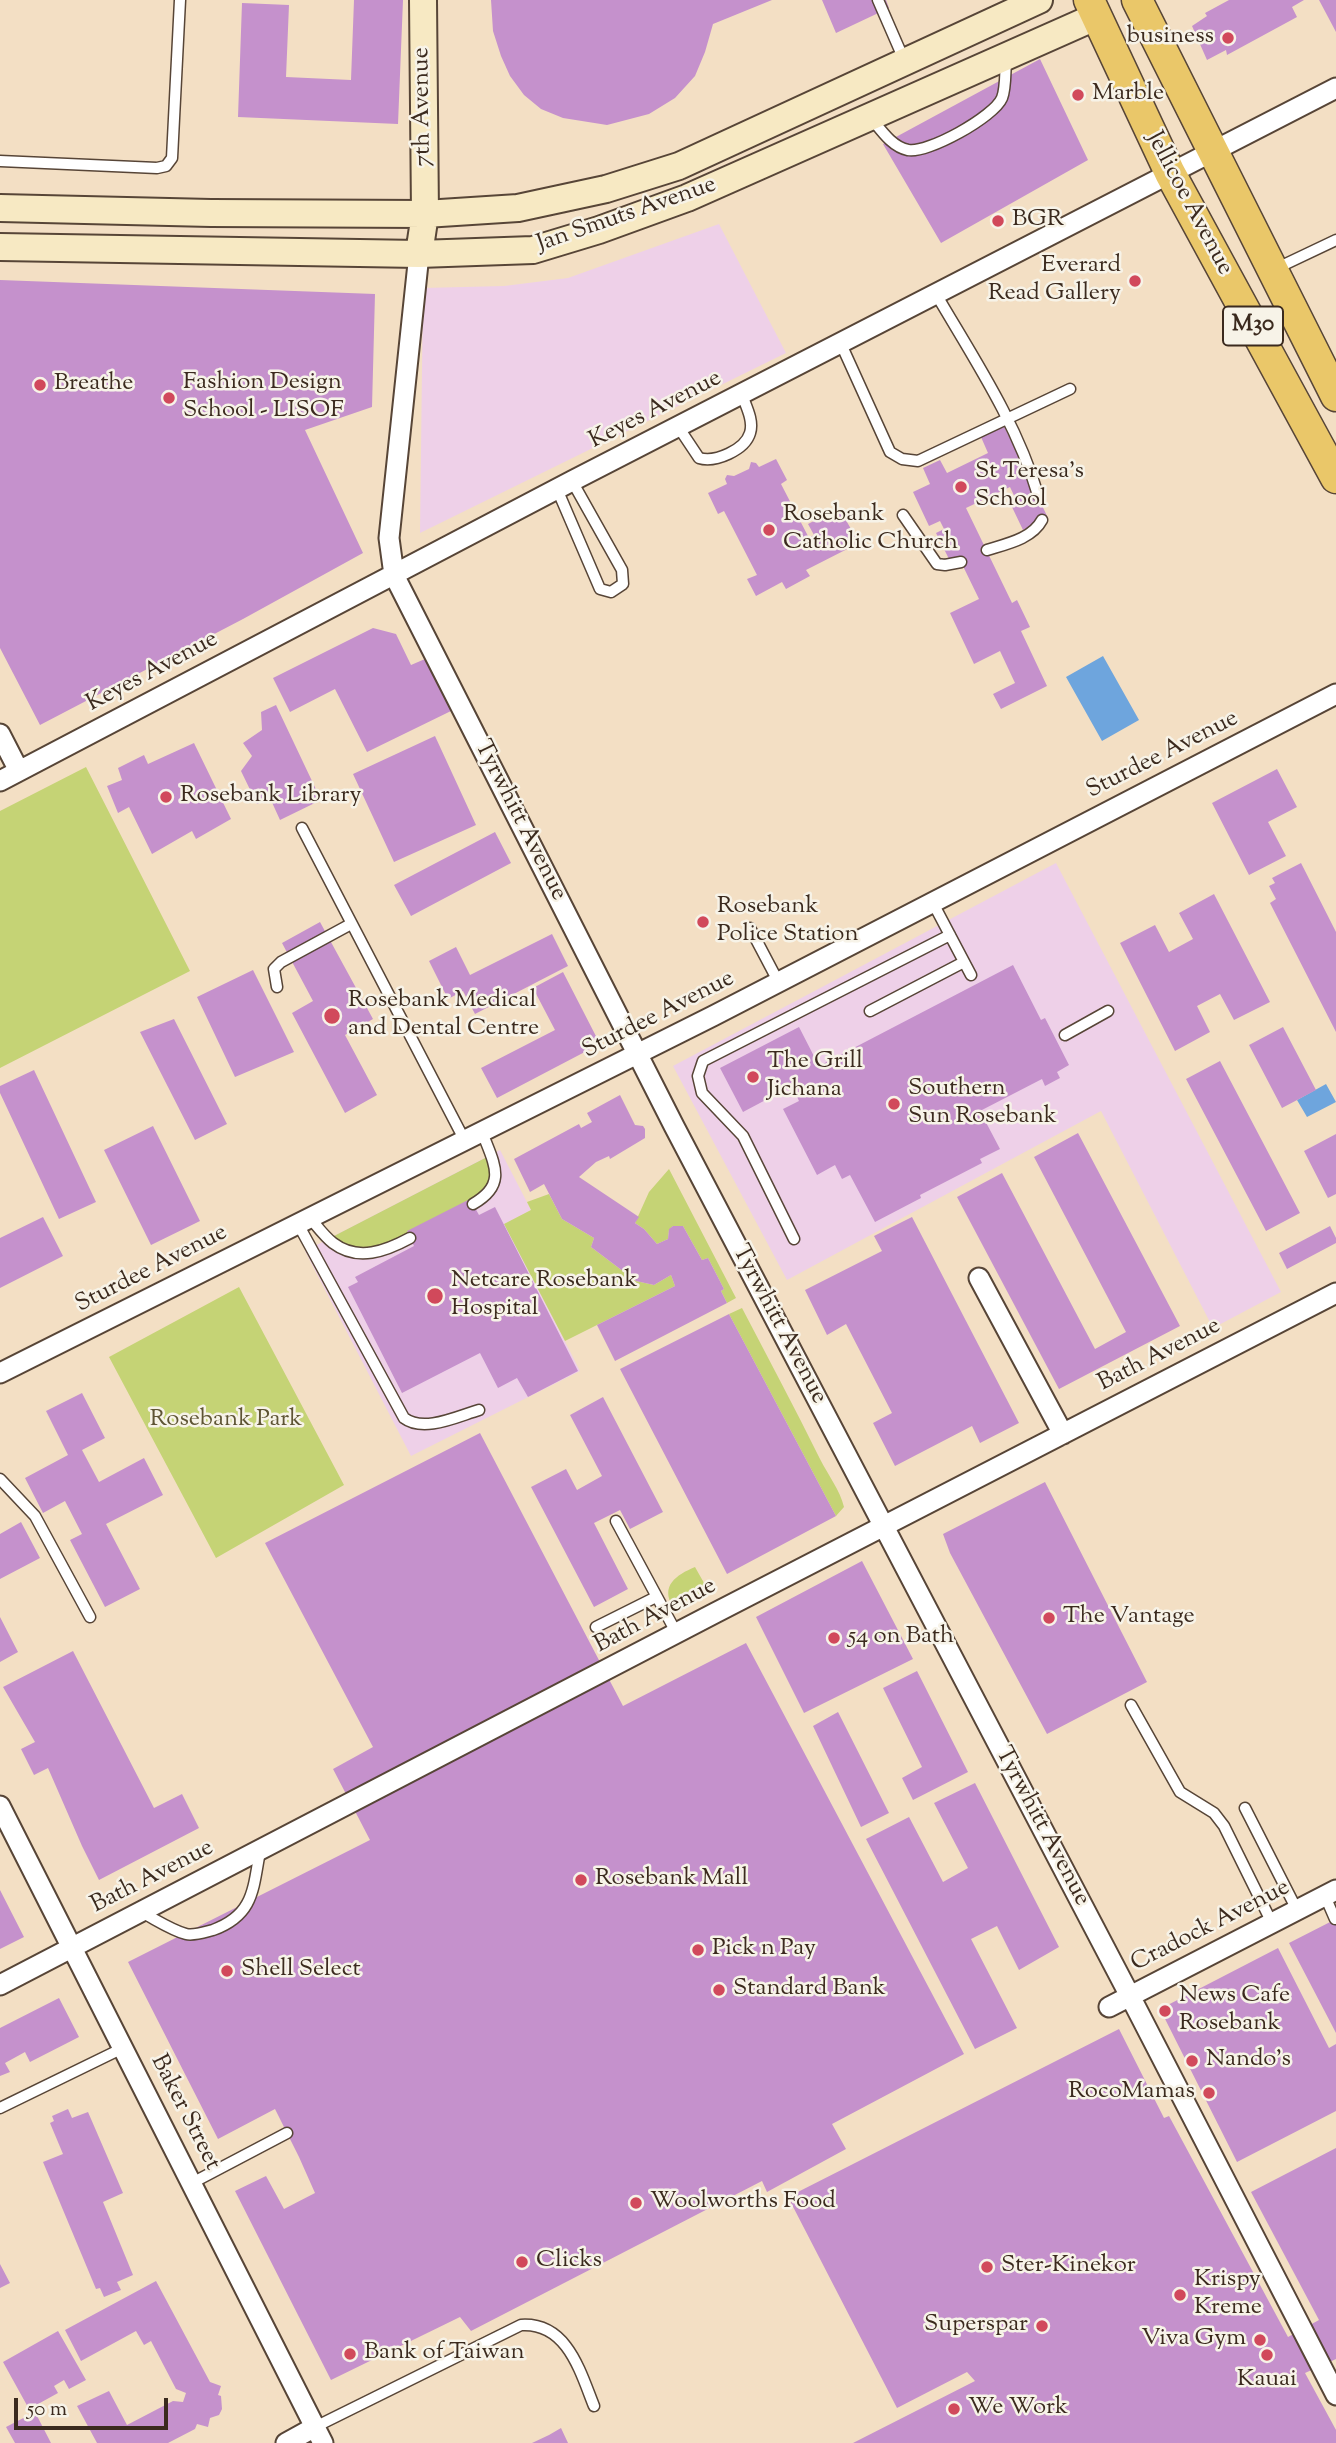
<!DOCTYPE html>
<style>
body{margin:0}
#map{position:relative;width:1336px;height:2443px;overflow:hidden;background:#f3dfc4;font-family:"Sorts Mill Goudy",serif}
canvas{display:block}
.scale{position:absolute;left:14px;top:2398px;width:154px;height:32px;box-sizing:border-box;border:4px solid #3b2a1e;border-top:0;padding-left:9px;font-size:21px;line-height:24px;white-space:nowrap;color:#3b2a1e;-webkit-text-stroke:5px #f7f3e8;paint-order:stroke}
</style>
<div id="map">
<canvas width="1336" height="2443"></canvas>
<div class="scale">50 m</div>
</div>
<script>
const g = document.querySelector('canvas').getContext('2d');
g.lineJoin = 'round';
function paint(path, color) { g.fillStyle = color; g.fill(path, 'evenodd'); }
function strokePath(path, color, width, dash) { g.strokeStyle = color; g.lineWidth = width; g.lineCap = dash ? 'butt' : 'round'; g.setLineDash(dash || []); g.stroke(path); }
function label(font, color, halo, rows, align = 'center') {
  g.font = font + ' "Sorts Mill Goudy",serif'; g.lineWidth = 5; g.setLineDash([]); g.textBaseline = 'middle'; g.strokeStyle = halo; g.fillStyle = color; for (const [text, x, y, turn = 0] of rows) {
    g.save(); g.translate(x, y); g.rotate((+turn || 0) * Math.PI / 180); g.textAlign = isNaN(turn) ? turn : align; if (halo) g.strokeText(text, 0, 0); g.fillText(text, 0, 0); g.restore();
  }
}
paint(new Path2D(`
 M 719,224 L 786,353 L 420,533 L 423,288 L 504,286 L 568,278 Z
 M 1056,863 L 1281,1292 L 1213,1328 L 1101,1111 L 787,1280 L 673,1066 Z
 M 500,1150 L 531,1210 L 505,1224 L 580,1371 L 411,1456 L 305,1251 Z`), '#eed0e8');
paint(new Path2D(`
 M 86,767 L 190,971 L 0,1068 L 0,811 Z
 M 487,1157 L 495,1168 L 493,1189 L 410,1238 L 369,1253 L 332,1242 L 334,1236 Z
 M 669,1169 L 736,1298 L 727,1303 L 721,1291 L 724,1289 L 708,1258 L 702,1260 L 683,1226 L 673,1226 L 669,1230 L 668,1239 L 657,1244 L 644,1229 L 635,1223 L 649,1192 Z
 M 549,1194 L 562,1219 L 594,1238 L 591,1247 L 636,1281 L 654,1285 L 671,1275 L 675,1286 L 565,1341 L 504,1224 L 531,1210 L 527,1202 Z
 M 239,1287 L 344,1485 L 216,1558 L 109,1357 Z
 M 742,1308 C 768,1358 795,1408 820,1459 C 828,1475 840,1490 844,1507 L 836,1516 L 729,1314 Z
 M 695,1567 L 708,1590 L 673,1607 C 660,1586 676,1575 695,1567 Z`), '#c5d375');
paint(new Path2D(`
 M 1103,656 L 1139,720 L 1102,741 L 1066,677 Z
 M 1326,1084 L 1336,1102 L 1307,1117 L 1297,1100 Z`), '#6ea5dd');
paint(new Path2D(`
 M 354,0 L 403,0 L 398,124 L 238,117 L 242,3 L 289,5 L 286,77 L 351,80 Z
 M 491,0 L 772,0 L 713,24 L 705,52 L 695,76 L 675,98 L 649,114 L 607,125 L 563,118 L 541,109 L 524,95 L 510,76 L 501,56 L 493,31 Z
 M 822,0 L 886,0 L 889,8 L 836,33 Z
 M 1229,0 L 1304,0 L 1292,7 L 1297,17 L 1227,55 L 1226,50 L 1207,60 L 1192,26 L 1207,16 L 1205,13 Z
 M 1319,0 L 1336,0 L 1336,32 Z
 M 1040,59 L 1088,160 L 941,243 L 883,144 Z
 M 0,280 L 375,294 L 372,407 L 305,430 L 363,553 L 243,619 L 40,725 L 0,648 Z
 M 1004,426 L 1048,518 L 1023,530 L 1012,507 L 1018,504 L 1010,487 L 966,508 L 1012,603 L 1017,600 L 1030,627 L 1021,631 L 1047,686 L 1001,709 L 993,694 L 1015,683 L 1000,651 L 974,664 L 950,613 L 979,599 L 961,562 L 951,563 L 936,533 L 944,529 L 940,521 L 929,526 L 913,492 L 930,484 L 923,468 L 940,460 L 947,473 L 988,453 L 981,437 Z
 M 776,459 L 787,480 L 781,484 L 809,538 L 814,535 L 808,524 L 839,508 L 859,543 L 806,570 L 810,576 L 786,589 L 782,582 L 756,596 L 747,579 L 757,575 L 724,511 L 718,514 L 708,493 L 727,484 L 725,479 L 727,475 L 734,476 L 749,469 L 751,462 L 756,463 L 759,467 Z
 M 373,628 L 396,634 L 411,665 L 425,659 L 451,711 L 367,752 L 335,689 L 290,712 L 273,678 Z
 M 276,705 L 321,800 L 280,820 L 270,798 L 257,804 L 241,771 L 252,756 L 243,743 L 262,730 L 261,712 Z
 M 435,736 L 476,825 L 394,862 L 353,774 Z
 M 194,743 L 231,819 L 196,839 L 192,831 L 152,854 L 129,807 L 118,813 L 107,786 L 122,780 L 118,768 L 144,755 L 148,764 Z
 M 1277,769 L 1297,807 L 1268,822 L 1286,856 L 1249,875 L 1212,803 Z
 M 495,832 L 511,863 L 411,916 L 394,885 Z
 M 1301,863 L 1336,932 L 1336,1032 L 1270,903 L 1276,899 L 1269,886 L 1275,883 L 1272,878 Z
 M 1214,894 L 1270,1002 L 1234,1020 L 1220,994 L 1197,1006 L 1210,1032 L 1175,1051 L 1120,943 L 1155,925 L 1169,952 L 1193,939 L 1179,913 Z
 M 320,922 L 373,1019 L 345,1035 L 377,1095 L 345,1113 L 292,1013 L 313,1001 L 282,943 Z
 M 552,934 L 568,966 L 475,1014 L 463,991 L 448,999 L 429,961 L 456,947 L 470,975 Z
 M 1013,965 L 1041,1020 L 1045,1018 L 1069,1065 L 1057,1072 L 1060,1078 L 1045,1086 L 1042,1079 L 980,1111 L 1000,1149 L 980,1159 L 982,1163 L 920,1195 L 921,1198 L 875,1222 L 850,1175 L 842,1179 L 835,1165 L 817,1175 L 783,1109 L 799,1101 L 792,1086 L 743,1112 L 720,1068 L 799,1027 L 819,1066 Z
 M 253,970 L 294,1052 L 235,1077 L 197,997 Z
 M 563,972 L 600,1044 L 497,1098 L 481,1068 L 555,1030 L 533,988 Z
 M 174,1019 L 227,1124 L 195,1140 L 140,1032 Z
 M 1283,1027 L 1316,1090 L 1282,1108 L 1249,1045 Z
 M 1220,1061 L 1300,1213 L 1266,1231 L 1186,1079 Z
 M 34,1070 L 96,1202 L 59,1219 L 0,1093 L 0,1086 Z
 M 620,1095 L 635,1125 L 643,1126 L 645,1129 L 645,1138 L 610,1159 L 609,1156 L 596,1162 L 579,1177 L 639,1217 L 635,1223 L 644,1229 L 657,1244 L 668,1239 L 669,1229 L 673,1226 L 683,1226 L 702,1260 L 708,1258 L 724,1289 L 721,1291 L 727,1303 L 615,1361 L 597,1325 L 675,1286 L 671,1275 L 654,1285 L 636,1281 L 591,1247 L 594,1238 L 562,1219 L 544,1184 L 530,1192 L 514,1159 L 579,1124 L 581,1128 L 592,1122 L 587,1113 Z
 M 153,1126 L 200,1221 L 151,1245 L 104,1150 Z
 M 1078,1133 L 1180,1326 L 1059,1389 L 957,1197 L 1002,1173 L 1095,1349 L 1126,1332 L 1034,1157 Z
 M 1336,1134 L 1336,1194 L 1328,1198 L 1304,1151 Z
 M 470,1199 L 479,1215 L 495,1207 L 578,1371 L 528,1397 L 517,1378 L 498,1388 L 480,1353 L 402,1393 L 348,1287 L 358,1282 L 355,1277 L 414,1246 L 407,1231 Z
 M 43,1217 L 63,1256 L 0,1288 L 0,1238 Z
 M 912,1217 L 1019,1423 L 980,1443 L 972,1426 L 895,1466 L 873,1423 L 892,1413 L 846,1324 L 827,1335 L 805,1290 L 882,1251 L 874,1236 Z
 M 1330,1226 L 1336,1238 L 1336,1243 L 1287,1269 L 1279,1253 Z
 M 729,1314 L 836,1516 L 727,1574 L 620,1369 Z
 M 82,1393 L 105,1438 L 82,1450 L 99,1482 L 144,1458 L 163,1495 L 106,1524 L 140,1589 L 105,1607 L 70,1540 L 82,1534 L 65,1501 L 43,1513 L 25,1478 L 68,1455 L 46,1411 Z
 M 603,1397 L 663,1512 L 630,1529 L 620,1510 L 594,1523 L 628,1589 L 594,1607 L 531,1487 L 566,1469 L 577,1490 L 602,1476 L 570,1415 Z
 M 480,1433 L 623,1706 L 746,1643 L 964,2054 L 832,2124 L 846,2149 L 767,2192 L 762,2181 L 471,2331 L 460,2317 L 331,2380 L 235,2191 L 266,2176 L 284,2209 L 315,2193 L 299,2157 L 275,2109 L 218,2139 L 128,1962 L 370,1840 L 333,1769 L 373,1747 L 265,1543 Z
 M 1045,1482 L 1147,1682 L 1047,1734 L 950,1553 L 943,1534 Z
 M 21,1522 L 40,1558 L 0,1579 L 0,1534 Z
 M 862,1561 L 913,1659 L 804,1713 L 756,1617 Z
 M 0,1617 L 18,1652 L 0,1662 Z
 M 73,1651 L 154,1808 L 182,1794 L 199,1828 L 99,1880 L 82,1846 L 48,1768 L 34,1775 L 21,1749 L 35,1742 L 3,1687 Z
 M 917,1671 L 968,1772 L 913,1800 L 902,1778 L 922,1767 L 883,1688 Z
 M 838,1712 L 889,1813 L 861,1827 L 813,1726 Z
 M 975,1783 L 1059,1947 L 1019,1970 L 997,1926 L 971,1939 L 1017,2028 L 975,2049 L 866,1839 L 909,1817 L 943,1882 L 968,1868 L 934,1803 Z
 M 0,1890 L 24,1937 L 0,1949 Z
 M 1336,1919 L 1336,2033 L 1289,1943 Z
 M 1278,1948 L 1329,2048 L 1336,2044 L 1336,2111 L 1237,2162 L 1160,2009 Z
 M 59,1998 L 79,2037 L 30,2062 L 25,2052 L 5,2063 L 10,2072 L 0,2076 L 0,2028 Z
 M 1119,2029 L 1164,2118 L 1169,2116 L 1288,2337 L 1319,2320 L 1251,2192 L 1336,2148 L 1336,2359 L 1305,2373 L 1336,2430 L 1336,2443 L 853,2443 L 975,2381 L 967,2372 L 897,2408 L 788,2197 Z
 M 68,2109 L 72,2118 L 88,2112 L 123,2193 L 103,2202 L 133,2275 L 117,2282 L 121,2290 L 104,2297 L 100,2288 L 96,2289 L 43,2162 L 63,2154 L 50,2123 L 54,2121 L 52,2116 Z
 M 0,2264 L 10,2283 L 0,2288 Z
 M 156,2281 L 210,2382 L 221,2386 L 218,2395 L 221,2396 L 222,2409 L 219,2415 L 210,2418 L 208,2427 L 197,2424 L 195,2429 L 168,2443 L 97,2443 L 77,2406 L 109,2391 L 127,2425 L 173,2401 L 183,2402 L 186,2393 L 176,2389 L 151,2341 L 144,2345 L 136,2331 L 81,2361 L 65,2330 Z
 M 58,2331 L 86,2380 L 69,2389 L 64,2380 L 54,2386 L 58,2393 L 29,2409 L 3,2362 Z
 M 35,2412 L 51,2443 L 15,2443 L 6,2427 Z
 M 561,2428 L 568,2443 L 532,2443 L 549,2435 Z`), '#c591cc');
const lane = new Path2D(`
 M 878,0 L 905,62
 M 871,118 C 881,130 892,147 908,150 C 927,154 994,117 1002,98 C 1006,88 1005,72 1006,60
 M 0,161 L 157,168 L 166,166 L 172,158 L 180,0
 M 1275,269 L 1336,240
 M 936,294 C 974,359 1017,423 1038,495
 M 841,344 L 890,452 L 902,459 L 918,461 L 1070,389
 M 679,428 L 699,458 C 715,463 745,450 750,433 C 754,421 746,406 742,395
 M 557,489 L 600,589 L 611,592 L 623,584 L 622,570 L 572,481
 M 903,515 L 937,564 L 945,565 L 961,562
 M 987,550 C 1006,544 1032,539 1042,520
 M 302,828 L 465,1141
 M 933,903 L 971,975
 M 750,928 L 779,983
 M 277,987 L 274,969 L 281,962 L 351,924
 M 870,1011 L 964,962
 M 1065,1035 L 1108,1011
 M 473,1204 C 508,1184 494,1164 482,1132
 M 310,1218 C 317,1226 324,1236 333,1243 C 358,1262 386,1251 410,1238
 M 298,1224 L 404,1418 C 424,1433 458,1416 479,1410
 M 794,1239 L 743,1136 L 702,1093 L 698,1076 L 703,1061 L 950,935
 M 0,1479 L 35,1516 L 90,1617
 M 616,1521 L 677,1634
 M 596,1627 L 656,1597
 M 1131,1705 L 1180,1792 L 1214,1813 L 1224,1826 L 1272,1923
 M 1245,1808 L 1297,1910
 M 1325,1896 L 1335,1919
 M 141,1912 C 155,1919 171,1930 186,1934 C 194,1936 205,1932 213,1930 C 254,1915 253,1889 260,1851
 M 0,2108 L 123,2048
 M 192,2183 L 287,2133
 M 315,2427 L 521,2325 C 567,2322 580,2371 594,2406`);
const street = new Path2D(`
 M 419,254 L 389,538 L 394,575 L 674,1126 L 1130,1996 L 1336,2395
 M 0,734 L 19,771
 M 0,781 L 572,481 L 1336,88
 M 979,1278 L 1063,1434
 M 0,1373 L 713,1016 L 1336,694
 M 0,1806 L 323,2443
 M 0,1985 L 715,1613 L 1336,1293
 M 1109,2007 L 1336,1890
 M 286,2443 L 315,2427`);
const secondary = new Path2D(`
 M 0,208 L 211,213 L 425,214 L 518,208 L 606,189 L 679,166 L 1039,0
 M 0,247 L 419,254 L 533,250 L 599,230 L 687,198 L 1095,17
 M 419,254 L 425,214 L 423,0`);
const primary = new Path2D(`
 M 1089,0 L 1170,173 L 1336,478
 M 1137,0 L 1336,396`);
strokePath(lane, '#574537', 13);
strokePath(street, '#574537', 23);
strokePath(secondary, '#574537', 30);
strokePath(primary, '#574537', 33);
strokePath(lane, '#fff', 10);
strokePath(street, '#fff', 19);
strokePath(secondary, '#f7e9c3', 26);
strokePath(primary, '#eac769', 30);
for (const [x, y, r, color] of [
 [1228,38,7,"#d1495b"],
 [1078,95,7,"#d1495b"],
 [998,221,7,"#d1495b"],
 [1135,281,7,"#d1495b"],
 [40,385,7,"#d1495b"],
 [169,398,7,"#d1495b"],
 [961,487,7,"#d1495b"],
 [769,530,7,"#d1495b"],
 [166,797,7,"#d1495b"],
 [703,922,7,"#d1495b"],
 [332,1016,9,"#d1495b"],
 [753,1077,7,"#d1495b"],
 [894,1104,7,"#d1495b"],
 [435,1296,9,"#d1495b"],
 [1049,1618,7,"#d1495b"],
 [834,1638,7,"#d1495b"],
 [581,1880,7,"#d1495b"],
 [698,1950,7,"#d1495b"],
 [227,1971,7,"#d1495b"],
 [719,1990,7,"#d1495b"],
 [1165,2011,7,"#d1495b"],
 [1192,2061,7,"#d1495b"],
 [1209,2093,7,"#d1495b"],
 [636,2203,7,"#d1495b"],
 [522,2262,7,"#d1495b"],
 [987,2267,7,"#d1495b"],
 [1180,2295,7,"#d1495b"],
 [1042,2326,7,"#d1495b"],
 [1260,2340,7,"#d1495b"],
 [350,2354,7,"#d1495b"],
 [1267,2355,7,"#d1495b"],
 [954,2409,7,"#d1495b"]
]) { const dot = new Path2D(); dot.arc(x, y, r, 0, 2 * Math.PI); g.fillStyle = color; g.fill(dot); strokePath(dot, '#f7f3e8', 2.5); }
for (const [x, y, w] of [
 [1253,326,60]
]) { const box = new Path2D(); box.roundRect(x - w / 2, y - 19.5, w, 39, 5); g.fillStyle = '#f7f3e8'; g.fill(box); strokePath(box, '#3b2a1e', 2); }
label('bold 23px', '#3b2a1e', null, [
 ["M30",1253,326]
]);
label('24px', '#3b2a1e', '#f7f3e8', [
 ["business",1214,38,"right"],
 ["Marble",1092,95],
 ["BGR",1012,221],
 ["Everard",1121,267,"right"],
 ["Read Gallery",1121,295,"right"],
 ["Fashion Design",183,384],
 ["School - LISOF",183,412],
 ["Breathe",54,385],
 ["St Teresa's",975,473],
 ["School",975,501],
 ["Rosebank",783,516],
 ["Catholic Church",783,544],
 ["Rosebank Library",180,797],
 ["Rosebank",717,908],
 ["Police Station",717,936],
 ["Rosebank Medical",348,1002],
 ["and Dental Centre",348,1030],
 ["The Grill",767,1063],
 ["Jichana",767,1091],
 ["Southern",908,1090],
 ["Sun Rosebank",908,1118],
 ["Netcare Rosebank",451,1282],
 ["Hospital",451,1310],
 ["The Vantage",1063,1618],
 ["54 on Bath",848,1638],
 ["Rosebank Mall",595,1880],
 ["Pick n Pay",712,1950],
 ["Shell Select",241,1971],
 ["Standard Bank",733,1990],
 ["News Cafe",1179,1997],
 ["Rosebank",1179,2025],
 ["Nando's",1206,2061],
 ["RocoMamas",1195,2093,"right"],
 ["Woolworths Food",650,2203],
 ["Clicks",536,2262],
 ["Ster-Kinekor",1001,2267],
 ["Krispy",1194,2281],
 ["Kreme",1194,2309],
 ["Superspar",1028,2326,"right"],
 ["Viva Gym",1246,2340,"right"],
 ["Bank of Taiwan",364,2354],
 ["Kauai",1267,2381,"center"],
 ["We Work",968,2409]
], 'left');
label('24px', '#3b2a1e', '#f7f3e8', [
 ["7th Avenue",424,107,-91],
 ["Jellicoe Avenue",1188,204,62],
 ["Jan Smuts Avenue",627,216,-19],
 ["Keyes Avenue",656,411,-27],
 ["Keyes Avenue",153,673,-28],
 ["Sturdee Avenue",1163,756,-27],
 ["Tyrwhitt Avenue",519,821,63],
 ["Sturdee Avenue",659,1016,-27],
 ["Sturdee Avenue",152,1270,-27],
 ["Tyrwhitt Avenue",778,1325,62],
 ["Bath Avenue",1160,1356,-27],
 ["Bath Avenue",656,1617,-28],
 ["Tyrwhitt Avenue",1041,1827,62],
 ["Bath Avenue",153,1878,-27],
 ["Cradock Avenue",1211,1927,-27],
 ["Baker Street",184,2113,63]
]);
label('24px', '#5e5434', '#f7f3e8', [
 ["Rosebank Park",226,1421]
]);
</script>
